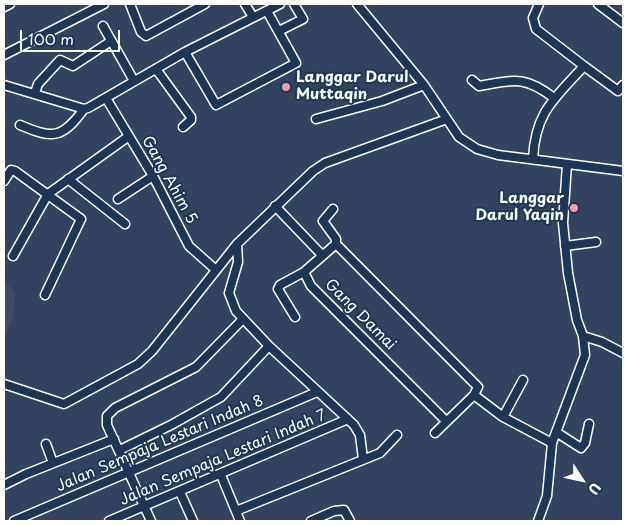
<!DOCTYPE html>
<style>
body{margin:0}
#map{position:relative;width:627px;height:525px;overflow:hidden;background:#33425f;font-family:"Playpen Sans",sans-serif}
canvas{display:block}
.frame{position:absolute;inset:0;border:5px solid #fff;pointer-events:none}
.north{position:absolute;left:557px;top:455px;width:50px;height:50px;-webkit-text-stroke:4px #1d3557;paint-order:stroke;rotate:125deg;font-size:14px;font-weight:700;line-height:20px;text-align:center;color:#fff}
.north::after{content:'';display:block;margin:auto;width:18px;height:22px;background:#fff;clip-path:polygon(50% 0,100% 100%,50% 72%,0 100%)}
.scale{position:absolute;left:20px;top:30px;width:100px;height:22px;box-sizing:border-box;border:2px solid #fff;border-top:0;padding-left:6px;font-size:15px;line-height:18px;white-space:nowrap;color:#fff;-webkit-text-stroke:4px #1d3557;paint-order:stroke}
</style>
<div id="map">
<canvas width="627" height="525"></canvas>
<div class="frame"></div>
<div class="north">U</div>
<div class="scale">100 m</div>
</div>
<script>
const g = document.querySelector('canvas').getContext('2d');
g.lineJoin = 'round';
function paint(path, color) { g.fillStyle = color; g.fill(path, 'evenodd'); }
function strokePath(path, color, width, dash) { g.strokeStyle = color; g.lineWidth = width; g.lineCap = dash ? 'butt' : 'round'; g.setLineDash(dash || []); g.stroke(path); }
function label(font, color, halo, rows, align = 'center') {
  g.font = font + ' "Playpen Sans",sans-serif'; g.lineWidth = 4; g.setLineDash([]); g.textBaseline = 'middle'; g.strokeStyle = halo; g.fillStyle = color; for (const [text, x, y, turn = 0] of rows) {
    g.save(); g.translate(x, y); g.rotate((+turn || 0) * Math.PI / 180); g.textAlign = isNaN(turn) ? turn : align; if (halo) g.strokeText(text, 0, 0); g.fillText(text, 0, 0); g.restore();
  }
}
paint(new Path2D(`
 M 4,280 L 15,293 L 14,315 L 4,339 Z`), '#424b65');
const minor = new Path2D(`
 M 130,4 L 141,32 L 146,36 L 205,4
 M 245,4 L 253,17
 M 357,4 L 424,85 L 459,137 L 477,149 L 498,155 L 623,171
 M 598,4 L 623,23
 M 4,7 L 10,4
 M 103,26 L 134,81
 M 279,31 L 303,19 L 294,4
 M 185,52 L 216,105 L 296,63 L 267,11
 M 4,55 L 104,4
 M 584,66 L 618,91 L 623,85
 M 156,69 L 191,117 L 191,120 L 183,127
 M 472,80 L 479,86 C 514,80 524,75 554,98
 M 4,85 L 84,109 L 88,108 L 185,52 L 280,4
 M 35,93 L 38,84 L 60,60 L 73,66 L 111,41
 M 106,98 L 153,176 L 189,246 L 216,270
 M 316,119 L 382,101 L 424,85
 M 20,125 C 53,139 62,139 84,109
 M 533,159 C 535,112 555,98 584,66 L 536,29 L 533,18 L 539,4
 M 68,179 L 125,224
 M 4,181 L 11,170 L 15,171 L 81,219 L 45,295
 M 118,199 L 153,176
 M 275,206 L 322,255
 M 333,209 L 323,221 L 336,239 L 336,244
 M 237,244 L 238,262 L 229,293 L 236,311 L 269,346 L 354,425 L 360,435 L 363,459
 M 565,246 L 596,242
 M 13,256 L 48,194 L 129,136
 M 295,317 L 278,289 L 280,285 L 304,272
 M 583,336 L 602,342 L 623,353
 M 4,384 L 64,404 L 138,364 L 152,351 L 237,244 L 313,171 L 325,163 L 447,119
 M 503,417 L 523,380
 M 446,421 L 311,286 L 304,272 L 336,244 L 478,387 L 474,395 L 503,417 L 552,443
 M 556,432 L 581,448 L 585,443 L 589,424
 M 435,433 L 474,395
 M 46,444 L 53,463
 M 120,450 L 171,425 L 221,397 L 269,346
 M 221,475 L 240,521
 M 4,485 L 26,474 L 114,439
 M 180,492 L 193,521
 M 236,511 L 380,453 L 397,435
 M 14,521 L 317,392
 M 109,521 L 348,419
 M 151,521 L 107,425 L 107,416 L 115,408 L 196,367 L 243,319
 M 311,521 L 334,511 L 344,510 L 350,521
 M 538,521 L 547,496 L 552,443 L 585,355 L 583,336 L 577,320 L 568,273 L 563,223 L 567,164`);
strokePath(minor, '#fff', 11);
strokePath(minor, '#1d3557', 8);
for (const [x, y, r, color] of [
 [286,87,5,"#ff9aa2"],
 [574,208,5,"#ff9aa2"]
]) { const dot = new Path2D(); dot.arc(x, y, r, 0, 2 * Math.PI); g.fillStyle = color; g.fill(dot); strokePath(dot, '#1d3557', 2); }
label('bold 15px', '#fff', '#1d3557', [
 ["Langgar Darul",296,78],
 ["Muttaqin",296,95],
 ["Langgar",564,199,"right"],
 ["Darul Yaqin",564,216,"right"]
], 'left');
label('15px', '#fff', '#1d3557', [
 ["Gang Ahim 5",169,180,61],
 ["Gang Damai",360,315,45],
 ["Jalan Sempaja Lestari Indah 8",160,444,-23],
 ["Jalan Sempaja Lestari Indah 7",223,458,-23]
]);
</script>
